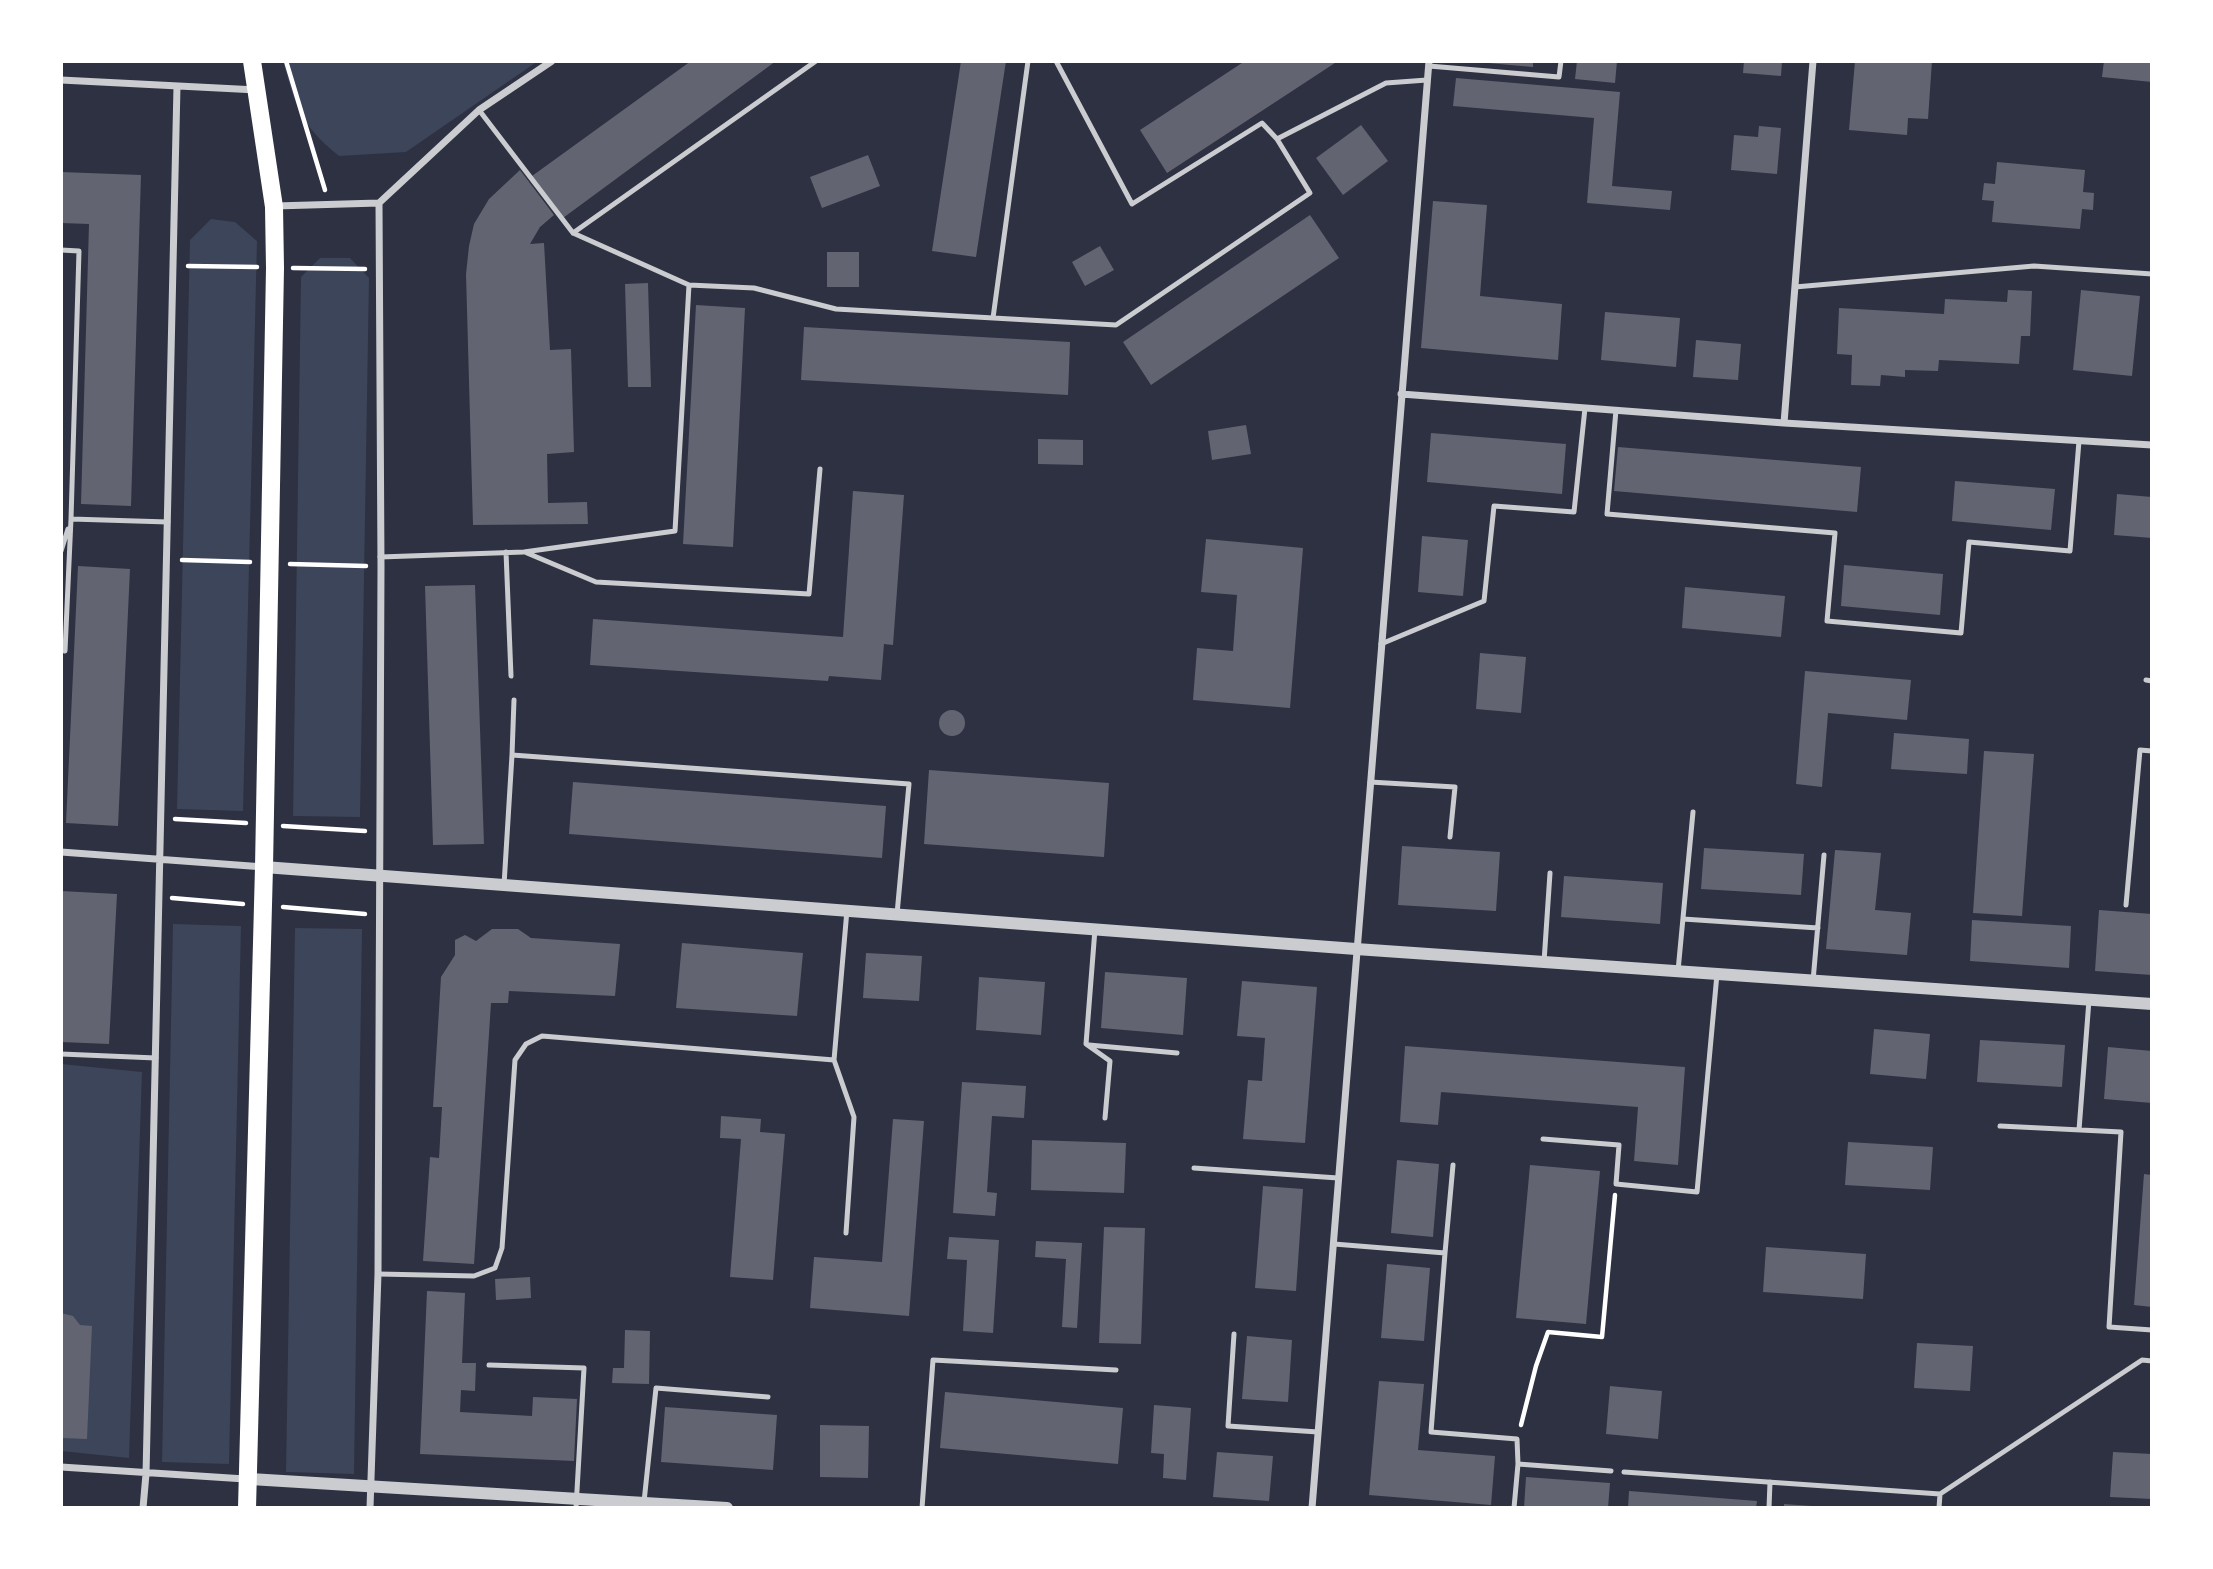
<!DOCTYPE html>
<style>
body{margin:0}
#map{position:relative;width:2213px;height:1569px;overflow:hidden;background:#2d3142;font-family:"Source Sans 3",sans-serif}
canvas{display:block}
.frame{position:absolute;inset:0;border:63px solid #fff;pointer-events:none}
</style>
<div id="map">
<canvas width="2213" height="1569"></canvas>
<div class="frame"></div>
</div>
<script>
const g = document.querySelector('canvas').getContext('2d');
g.lineJoin = 'round';
function paint(path, color) { g.fillStyle = color; g.fill(path, 'evenodd'); }
function strokePath(path, color, width, dash) { g.strokeStyle = color; g.lineWidth = width; g.lineCap = dash ? 'butt' : 'round'; g.setLineDash(dash || []); g.stroke(path); }
paint(new Path2D(`
 M 283,61 L 538,61 L 406,152 L 339,156 C 300,124 296,108 283,61 Z
 M 211,219 L 235,222 L 257,241 L 243,811 L 177,809 L 190,240 Z
 M 320,258 L 350,258 L 369,278 L 360,817 L 293,816 L 301,277 Z
 M 173,924 L 241,926 L 229,1464 L 162,1462 Z
 M 295,928 L 362,929 L 354,1474 L 286,1472 Z
 M 61,1064 L 142,1072 L 129,1458 L 61,1451 Z`), '#3c4559');
paint(new Path2D(`
 M 691,61 L 776,61 L 563,218 L 532,176 Z
 M 961,61 L 1006,61 L 976,257 L 932,251 Z
 M 1245,61 L 1338,61 L 1167,173 L 1140,130 Z
 M 1489,61 L 1533,61 L 1533,67 L 1488,63 Z
 M 1577,61 L 1617,61 L 1615,83 L 1575,79 Z
 M 1744,61 L 1782,61 L 1781,76 L 1743,73 Z
 M 1855,61 L 1932,61 L 1928,119 L 1908,118 L 1907,135 L 1849,130 Z
 M 2104,61 L 2152,61 L 2152,82 L 2102,77 Z
 M 1456,78 L 1620,92 L 1612,186 L 1672,191 L 1670,210 L 1587,203 L 1594,118 L 1453,106 Z
 M 1361,125 L 1388,161 L 1343,195 L 1316,158 Z
 M 1759,126 L 1781,128 L 1777,174 L 1731,170 L 1734,135 L 1758,137 Z
 M 868,155 L 880,186 L 822,208 L 810,177 Z
 M 1997,162 L 2085,170 L 2083,192 L 2094,193 L 2093,210 L 2082,209 L 2080,229 L 1992,222 L 1994,201 L 1982,200 L 1984,183 L 1995,184 Z
 M 520,170 L 554,215 L 540,227 L 530,244 L 544,243 L 550,350 L 571,349 L 574,452 L 547,454 L 548,503 L 587,502 L 588,524 L 473,525 L 466,274 L 469,246 L 474,224 L 489,199 Z
 M 61,172 L 141,175 L 131,506 L 81,504 L 89,224 L 61,223 Z
 M 1433,201 L 1487,205 L 1480,296 L 1562,304 L 1558,360 L 1421,348 Z
 M 1310,215 L 1339,258 L 1151,385 L 1123,342 Z
 M 1100,246 L 1114,270 L 1085,286 L 1072,262 Z
 M 827,252 L 859,252 L 859,287 L 827,287 Z
 M 648,283 L 651,387 L 628,387 L 625,284 Z
 M 2008,290 L 2032,291 L 2030,336 L 2021,336 L 2019,364 L 1939,360 L 1938,371 L 1905,370 L 1905,377 L 1881,375 L 1880,386 L 1851,385 L 1852,355 L 1837,354 L 1839,308 L 1944,314 L 1945,299 L 2007,302 Z
 M 2081,290 L 2140,296 L 2132,376 L 2073,370 Z
 M 696,305 L 745,308 L 733,547 L 683,544 Z
 M 1605,312 L 1680,318 L 1676,367 L 1601,360 Z
 M 804,327 L 1070,342 L 1068,395 L 801,380 Z
 M 1696,340 L 1741,344 L 1738,380 L 1693,377 Z
 M 1246,425 L 1251,454 L 1212,460 L 1208,431 Z
 M 1431,433 L 1566,444 L 1562,494 L 1427,482 Z
 M 1038,439 L 1083,440 L 1083,465 L 1038,464 Z
 M 1618,447 L 1861,467 L 1857,512 L 1614,491 Z
 M 1955,481 L 2055,489 L 2051,530 L 1952,521 Z
 M 853,491 L 904,495 L 893,645 L 884,644 L 881,680 L 829,676 L 828,681 L 590,665 L 593,619 L 843,637 Z
 M 2117,494 L 2152,497 L 2152,538 L 2114,535 Z
 M 1422,536 L 1468,540 L 1463,596 L 1418,592 Z
 M 1206,539 L 1303,548 L 1290,708 L 1193,700 L 1197,648 L 1233,651 L 1237,595 L 1201,592 Z
 M 1844,565 L 1943,574 L 1940,615 L 1841,606 Z
 M 78,566 L 130,569 L 118,826 L 66,823 Z
 M 475,585 L 484,844 L 433,845 L 425,586 Z
 M 1685,587 L 1785,596 L 1781,637 L 1682,628 Z
 M 1480,653 L 1526,657 L 1521,713 L 1476,709 Z
 M 1805,671 L 1911,680 L 1907,720 L 1828,713 L 1822,787 L 1796,784 Z
 M939 723a13 13 0 1 1 26 0a13 13 0 1 1-26 0Z
 M 1894,733 L 1969,739 L 1967,774 L 1891,769 Z
 M 1984,751 L 2034,754 L 2022,916 L 1973,913 Z
 M 929,770 L 1109,783 L 1104,857 L 924,844 Z
 M 573,782 L 886,806 L 882,858 L 569,834 Z
 M 1402,846 L 1500,852 L 1496,911 L 1398,905 Z
 M 1704,848 L 1804,854 L 1801,895 L 1701,889 Z
 M 1835,850 L 1881,853 L 1875,910 L 1911,913 L 1907,955 L 1826,949 Z
 M 1564,876 L 1663,883 L 1660,924 L 1561,917 Z
 M 61,891 L 117,894 L 109,1044 L 61,1042 Z
 M 2099,910 L 2152,914 L 2152,975 L 2095,971 Z
 M 1972,920 L 2071,926 L 2069,968 L 1970,961 Z
 M 492,929 L 518,929 L 531,938 L 620,944 L 615,996 L 509,991 L 508,1003 L 491,1003 L 474,1264 L 423,1261 L 430,1157 L 439,1158 L 442,1107 L 433,1107 L 441,977 L 455,955 L 455,940 L 465,935 L 476,941 Z
 M 682,943 L 803,953 L 797,1016 L 676,1008 Z
 M 866,953 L 922,956 L 919,1001 L 863,998 Z
 M 1105,972 L 1187,978 L 1183,1035 L 1101,1028 Z
 M 979,977 L 1045,982 L 1041,1035 L 976,1030 Z
 M 1242,981 L 1317,987 L 1305,1143 L 1243,1139 L 1248,1080 L 1262,1081 L 1265,1038 L 1237,1036 Z
 M 1874,1029 L 1930,1034 L 1926,1079 L 1870,1074 Z
 M 1980,1040 L 2065,1045 L 2062,1087 L 1977,1082 Z
 M 1405,1046 L 1685,1067 L 1678,1165 L 1634,1161 L 1638,1107 L 1441,1092 L 1438,1125 L 1400,1122 Z
 M 2108,1047 L 2152,1051 L 2152,1103 L 2104,1099 Z
 M 962,1082 L 1026,1086 L 1024,1118 L 992,1116 L 987,1192 L 997,1193 L 995,1216 L 953,1213 Z
 M 721,1116 L 761,1119 L 760,1132 L 785,1134 L 773,1280 L 730,1277 L 741,1139 L 720,1138 Z
 M 893,1119 L 924,1121 L 909,1316 L 810,1308 L 814,1257 L 882,1262 Z
 M 1032,1140 L 1126,1143 L 1124,1193 L 1031,1190 Z
 M 1848,1142 L 1933,1147 L 1930,1190 L 1845,1185 Z
 M 1397,1160 L 1439,1164 L 1433,1237 L 1391,1233 Z
 M 1530,1165 L 1600,1171 L 1586,1324 L 1516,1318 Z
 M 2144,1174 L 2152,1175 L 2152,1307 L 2134,1305 Z
 M 1263,1186 L 1303,1189 L 1296,1291 L 1255,1288 Z
 M 1104,1227 L 1145,1228 L 1141,1344 L 1099,1343 Z
 M 949,1237 L 999,1240 L 993,1333 L 963,1331 L 967,1260 L 947,1259 Z
 M 1036,1241 L 1082,1243 L 1077,1328 L 1062,1327 L 1066,1259 L 1035,1257 Z
 M 1766,1247 L 1866,1254 L 1863,1299 L 1763,1292 Z
 M 1387,1264 L 1430,1268 L 1424,1341 L 1381,1338 Z
 M 530,1277 L 531,1298 L 496,1300 L 495,1279 Z
 M 427,1291 L 465,1293 L 462,1363 L 476,1363 L 475,1391 L 461,1390 L 460,1412 L 532,1416 L 533,1397 L 577,1399 L 574,1461 L 420,1454 Z
 M 61,1313 L 73,1316 L 80,1325 L 92,1326 L 87,1439 L 61,1438 Z
 M 625,1330 L 650,1331 L 649,1384 L 612,1383 L 613,1368 L 624,1368 Z
 M 1247,1336 L 1292,1340 L 1288,1402 L 1242,1399 Z
 M 1917,1343 L 1973,1346 L 1970,1391 L 1914,1388 Z
 M 1379,1381 L 1424,1384 L 1418,1450 L 1495,1456 L 1491,1505 L 1369,1495 Z
 M 1610,1386 L 1662,1391 L 1658,1439 L 1606,1434 Z
 M 945,1392 L 1123,1408 L 1118,1464 L 940,1448 Z
 M 1154,1405 L 1191,1408 L 1186,1480 L 1163,1478 L 1164,1454 L 1151,1453 Z
 M 665,1407 L 777,1415 L 773,1470 L 661,1462 Z
 M 820,1425 L 869,1426 L 868,1478 L 820,1477 Z
 M 1217,1452 L 1273,1456 L 1269,1501 L 1213,1497 Z
 M 2113,1452 L 2152,1454 L 2152,1499 L 2110,1497 Z
 M 1526,1477 L 1610,1483 L 1608,1508 L 1524,1508 Z
 M 1629,1491 L 1757,1501 L 1756,1508 L 1628,1508 Z
 M 1784,1504 L 1812,1506 L 1812,1508 L 1784,1508 Z`), '#626471');
strokePath(new Path2D(`
 M 286,61 L 325,190
 M 188,266 L 257,267
 M 293,268 L 365,269
 M 182,560 L 250,562
 M 290,564 L 366,566
 M 175,819 L 246,823
 M 283,826 L 365,831
 M 172,898 L 243,904
 M 283,907 L 365,914
 M 1521,1425 L 1536,1366 L 1548,1332 L 1602,1337 L 1615,1195`), '#fff', 4.5);
strokePath(new Path2D(`
 M 1056,61 L 1132,204 L 1262,123 L 1277,139 L 1386,83 L 1427,80
 M 1429,66 L 1559,77 L 1561,61
 M 479,110 L 573,233 L 689,285
 M 573,233 L 816,61
 M 61,250 L 79,251 L 71,519 L 168,522
 M 1795,287 L 2034,266 L 2152,274
 M 993,318 L 1028,61
 M 1616,410 L 1607,514 L 1835,533 L 1827,621 L 1961,633 L 1969,542 L 2070,551 L 2079,441
 M 61,551 L 68,529
 M 506,552 L 511,676
 M 527,553 L 596,582 L 809,594 L 820,469
 M 380,557 L 524,552 L 675,531 L 689,285 L 754,288 L 836,309 L 1116,325 L 1310,193 L 1277,139
 M 1381,644 L 1484,601 L 1494,506 L 1574,512 L 1585,408
 M 65,651 L 71,519
 M 2146,680 L 2152,681
 M 512,755 L 514,700
 M 1370,782 L 1455,787 L 1450,837
 M 504,885 L 512,755 L 909,784 L 897,914
 M 2126,905 L 2140,750 L 2152,751
 M 1683,919 L 1818,928
 M 1095,929 L 1086,1044 L 1110,1061 L 1105,1118
 M 1544,962 L 1550,873
 M 1678,971 L 1693,812
 M 1813,981 L 1824,855
 M 1089,1045 L 1177,1053
 M 61,1054 L 156,1058
 M 2000,1126 L 2121,1132 L 2109,1327 L 2152,1330
 M 2079,1130 L 2089,1000
 M 1543,1139 L 1619,1145 L 1616,1184 L 1697,1192 L 1717,974
 M 1194,1168 L 1338,1178
 M 846,1233 L 854,1117 L 834,1060 L 847,910
 M 1334,1244 L 1445,1253 L 1431,1432 L 1517,1439 L 1518,1464 L 1514,1508
 M 1445,1253 L 1453,1165
 M 378,1274 L 474,1276 L 495,1268 L 502,1248 L 515,1060 L 526,1044 L 542,1036 L 834,1060
 M 1234,1334 L 1228,1426 L 1318,1432
 M 489,1365 L 584,1368 L 576,1508
 M 1518,1464 L 1611,1471
 M 1624,1472 L 1940,1494 L 1939,1508
 M 1940,1494 L 2142,1360 L 2152,1361
 M 644,1502 L 656,1388 L 768,1397
 M 922,1508 L 933,1360 L 1116,1370
 M 1769,1508 L 1770,1482`), '#caccd0', 5);
strokePath(new Path2D(`
 M 61,80 L 257,90
 M 275,206 L 379,203 L 479,110 L 552,61
 M 1401,394 L 1784,423 L 2152,445
 M 1784,423 L 1813,61
 M 61,852 L 264,867
 M 61,1467 L 245,1479
 M 143,1508 L 146,1474 L 177,86
 M 370,1508 L 378,1274 L 381,567 L 379,203
 M 1312,1508 L 1429,61`), '#caccd0', 7);
strokePath(new Path2D(`
 M 264,867 L 1356,949 L 2152,1004
 M 250,1479 L 727,1508`), '#caccd0', 12);
strokePath(new Path2D(`
 M 247,1508 L 264,867 L 275,268 L 274,207 L 252,61`), '#fff', 18);
</script>
